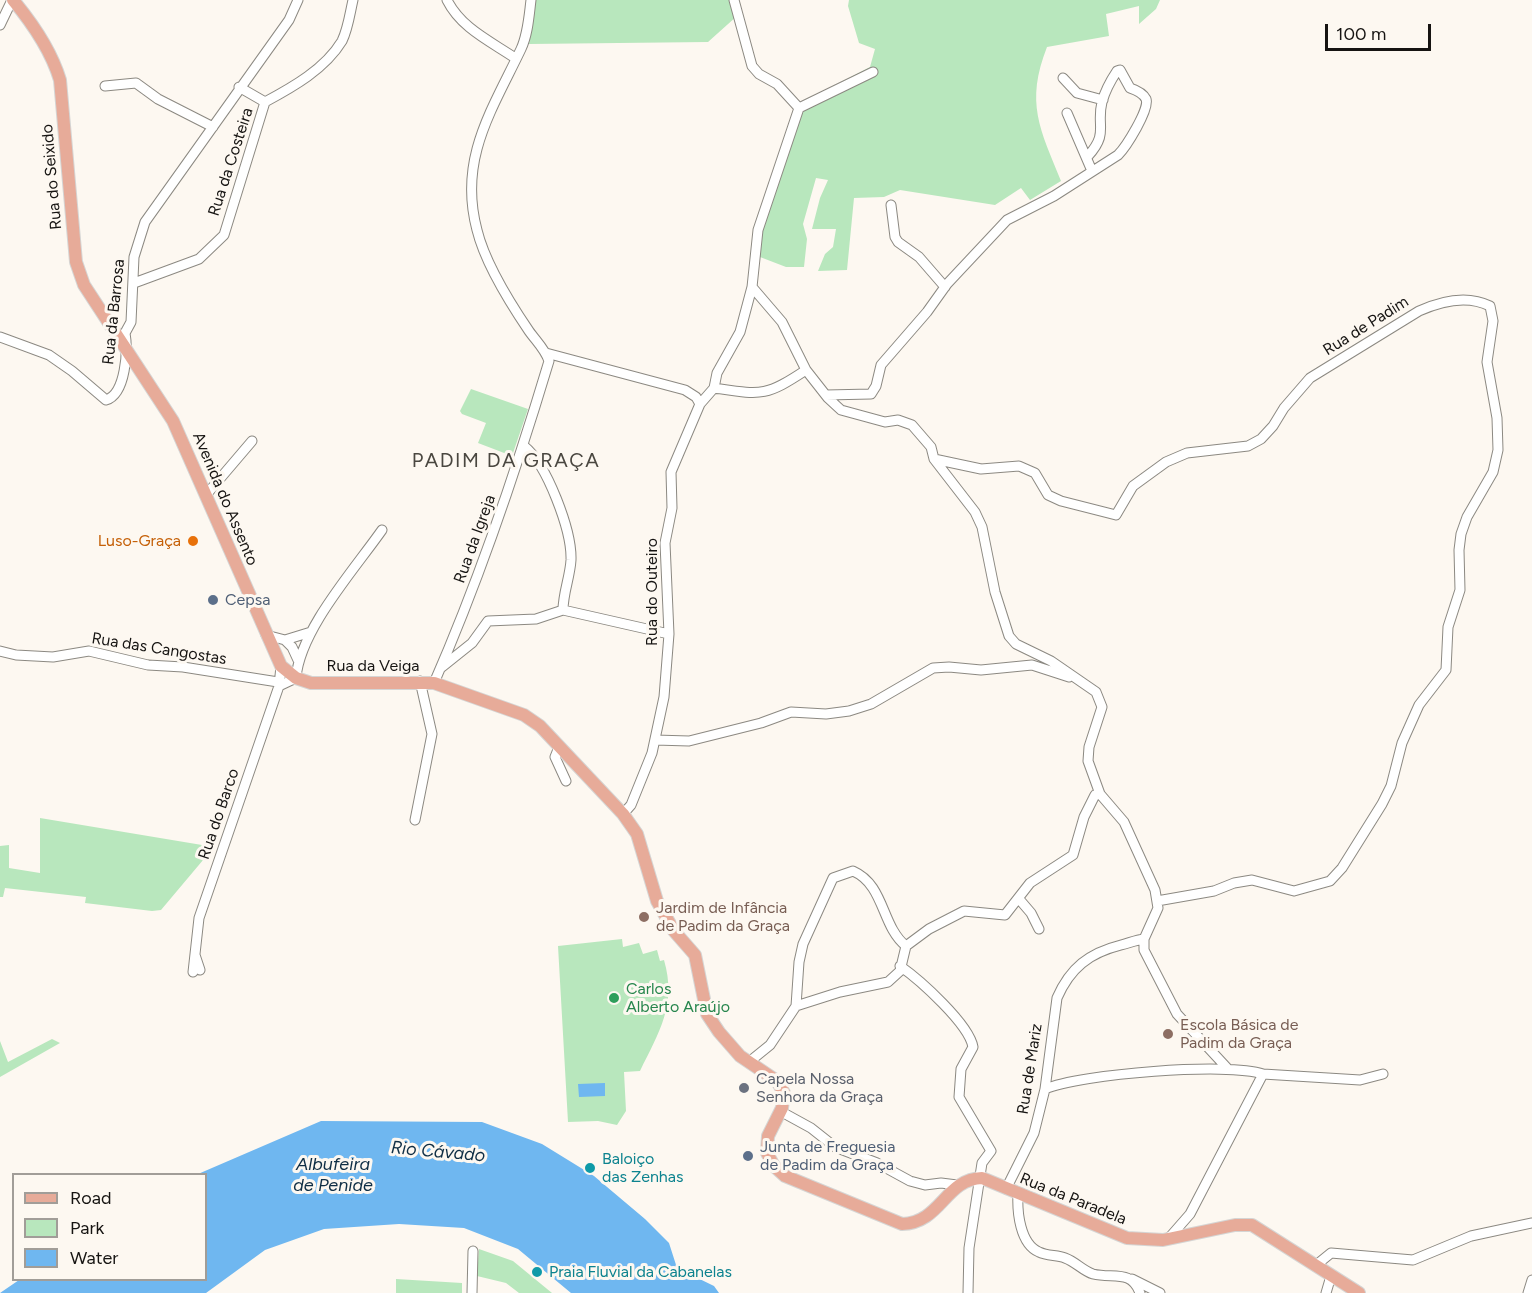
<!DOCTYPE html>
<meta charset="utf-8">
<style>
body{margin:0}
#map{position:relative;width:1532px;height:1293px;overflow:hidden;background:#fdf8f1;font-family:Figtree,sans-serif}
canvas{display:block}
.legend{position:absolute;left:12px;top:1173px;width:195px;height:108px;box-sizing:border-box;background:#fdf8f1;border:2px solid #a19d98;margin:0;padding:8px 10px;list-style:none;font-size:18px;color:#161412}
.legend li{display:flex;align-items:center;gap:12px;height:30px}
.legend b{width:30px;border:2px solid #a19d98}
.scale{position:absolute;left:1325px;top:24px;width:106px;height:27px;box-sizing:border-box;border:3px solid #161412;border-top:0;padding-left:8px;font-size:18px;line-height:21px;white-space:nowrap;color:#161412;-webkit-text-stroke:4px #fdf8f1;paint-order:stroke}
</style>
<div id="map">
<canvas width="1532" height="1293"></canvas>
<ul class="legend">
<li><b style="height:8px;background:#e7ab99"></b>Road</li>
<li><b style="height:16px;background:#b8e7bd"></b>Park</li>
<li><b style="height:16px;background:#6fb7f0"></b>Water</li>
</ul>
<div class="scale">100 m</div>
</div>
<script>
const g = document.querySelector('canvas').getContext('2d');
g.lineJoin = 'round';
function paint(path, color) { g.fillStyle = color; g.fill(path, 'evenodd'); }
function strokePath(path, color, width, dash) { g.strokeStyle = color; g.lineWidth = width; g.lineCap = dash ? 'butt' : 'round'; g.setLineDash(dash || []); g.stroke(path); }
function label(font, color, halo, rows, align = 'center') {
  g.font = font + ' Figtree,sans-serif'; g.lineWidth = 6; g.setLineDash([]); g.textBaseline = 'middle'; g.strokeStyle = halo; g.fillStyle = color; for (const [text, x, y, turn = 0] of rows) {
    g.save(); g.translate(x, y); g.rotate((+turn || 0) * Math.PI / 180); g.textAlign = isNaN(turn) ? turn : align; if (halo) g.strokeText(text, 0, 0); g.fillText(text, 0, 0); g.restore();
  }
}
paint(new Path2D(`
 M 534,0 L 732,0 L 737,16 L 708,42 L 529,44 Z
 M 849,0 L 1160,0 L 1156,9 L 1139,24 L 1139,6 L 1106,14 L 1109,36 L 1047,47 C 1025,103 1040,129 1061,181 L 1030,200 L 1021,188 L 995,205 L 900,190 L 884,197 L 854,198 L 847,270 L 818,271 L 825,254 L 833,247 L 836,229 L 812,229 L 820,198 L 828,180 L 816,178 L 803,224 L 807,239 L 804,267 L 786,267 L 760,257 L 761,235 L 770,202 L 800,111 L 818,94 L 870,67 L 875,49 L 859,43 L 848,6 Z
 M 471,389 L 528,409 L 512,456 L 478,443 L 486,423 L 462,414 L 460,411 Z
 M 40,818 L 214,847 L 161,910 L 152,911 L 85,903 L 86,897 L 5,888 L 3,897 L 0,897 L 0,846 L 9,845 L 9,868 L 40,873 Z
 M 622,939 L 623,947 L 639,943 L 643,954 L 657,950 L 660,961 L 664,960 C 677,1005 659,1032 640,1071 L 624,1072 L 626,1111 L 617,1125 L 598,1121 L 568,1122 L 558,946 Z
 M 52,1039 L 60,1043 L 0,1077 L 0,1041 L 8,1062 Z
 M 479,1249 L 513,1261 L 552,1293 L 519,1293 L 506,1283 L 477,1276 Z
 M 396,1279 L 462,1283 L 462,1293 L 396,1293 Z`), '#b8e7bd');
paint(new Path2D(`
 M 605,1083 L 605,1096 L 579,1097 L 578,1084 Z
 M 321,1121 L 482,1122 L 542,1144 L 594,1176 L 645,1219 L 669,1243 L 677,1268 L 714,1286 L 719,1293 L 571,1293 L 518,1249 L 464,1228 L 399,1224 L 324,1229 L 265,1250 L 206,1293 L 0,1293 L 19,1280 L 206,1280 L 206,1174 L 198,1174 Z`), '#6fb7f0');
const minor = new Path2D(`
 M 447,0 C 461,28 490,41 515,58
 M 734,0 L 752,66 L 759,74 L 777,84 L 799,108
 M 0,25 L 12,0
 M 1063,78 L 1077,93 L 1103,100
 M 105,86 L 136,83 L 158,99 L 213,127
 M 239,87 L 265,102
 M 1067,113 L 1092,171
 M 891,205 L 895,237 L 898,242 L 919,257 L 945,287
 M 134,283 L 199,259 L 224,235 L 265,102 C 293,87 325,69 342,41 C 348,29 350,13 353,0
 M 752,287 L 782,322 L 806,370 L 828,398 L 841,410 L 885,422 L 898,420 L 912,425 L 931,447 L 934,459 L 975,512 L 982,527 L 995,592 L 1009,636 L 1016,644 L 1051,661 L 1096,692 L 1102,707 L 1089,747 L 1088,761 L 1100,794 L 1124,822 L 1155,890 L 1158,908 L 1144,939
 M 0,337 L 49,355 L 72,371 L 106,400 C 126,394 128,350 125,333 L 131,322 L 134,257 L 145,222 L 289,20 L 298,0
 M 546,353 L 685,390 L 696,397 L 700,404
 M 714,388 C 762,395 765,397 806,370
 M 826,395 L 871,394 L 876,386 L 881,365 L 927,312 L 947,284 L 1007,220 L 1054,196 L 1118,155 C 1126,147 1150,109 1146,99 C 1143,93 1136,90 1130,88 L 1120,70 L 1117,71 C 1111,80 1105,91 1102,102 C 1096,126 1109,133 1088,156
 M 934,459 L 981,469 L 1019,466 L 1035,473 L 1048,495 L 1061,501 L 1116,515 L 1133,486 L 1166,462 L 1187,453 L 1248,446 L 1261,439 L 1273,426 L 1284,408 L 1310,378 L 1419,311 C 1441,301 1468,295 1490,306 L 1493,321 L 1487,362 L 1497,418 L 1498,450 L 1493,472 L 1467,517 L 1461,534 L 1459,550 L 1460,590 L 1448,627 L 1446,670 L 1419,705 L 1402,743 L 1391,786 L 1382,804 L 1342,868 L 1330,881 L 1294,891 L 1252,880 L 1234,883 L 1214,891 L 1157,901
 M 206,495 L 252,441
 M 563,610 L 669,634
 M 266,635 L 285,640 L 311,632
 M 285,640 L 292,647 L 298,660
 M 0,651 L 16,655 L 53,657 L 89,651 L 148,665 L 183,667 L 278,682
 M 442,667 L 472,643 L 488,621 L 536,619 L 563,610 C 563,593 570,577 571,560 C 572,531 547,464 524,446
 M 434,683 C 480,578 516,471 549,361 C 545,349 536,341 529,331 C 510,303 485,263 477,230 C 458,159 492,110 521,49 C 528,34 529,16 531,0
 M 279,686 L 296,678 C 300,630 354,570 382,530
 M 655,740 L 689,741 L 761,723 L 791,712 L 826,714 L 849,711 L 871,704 L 933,668 L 949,667 L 981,670 L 1032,665 L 1069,677
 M 559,747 L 555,757 L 566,781
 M 623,814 L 631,805 L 652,753 L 664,697 L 669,634 L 665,543 L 672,508 L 671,472 L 700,404 L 714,388 L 717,373 L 740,332 L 752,287 L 758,230 L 799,108 L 873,72
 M 415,820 L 432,734 L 420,681
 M 1019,899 L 1031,913 L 1039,929
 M 1144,939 L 1144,950 L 1177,1014 L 1228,1069
 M 195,955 L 200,970
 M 900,966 C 920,980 969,1024 973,1047 L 961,1069 L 959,1097 L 991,1151 L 982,1163 L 969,1248 L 968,1293
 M 193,972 L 199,918 L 279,686 L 281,666
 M 796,1006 L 799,962 L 803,944 L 833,878 L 853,871 C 885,885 881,926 906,946
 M 749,1062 L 770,1045 L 796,1006 L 840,992 L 888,982 L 900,971 L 906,946 L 929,929 L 964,911 L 1005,915 L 1030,883 L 1073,855 L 1084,817 L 1095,795 L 1100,794
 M 1045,1089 C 1080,1074 1228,1062 1263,1074 L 1360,1080 L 1383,1074
 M 780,1111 L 811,1128 L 835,1147 L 877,1163 L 910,1181 L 925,1185 L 941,1183 L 957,1185
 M 1006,1189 L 1034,1133 L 1045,1089 L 1057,998 C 1070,968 1089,953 1121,945 C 1129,943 1136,940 1144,939
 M 1018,1194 C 1017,1212 1020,1244 1039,1252 C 1047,1256 1057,1255 1065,1258 C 1076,1262 1083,1271 1093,1274 C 1113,1279 1131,1269 1140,1293
 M 1169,1238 L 1190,1214 L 1263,1074
 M 1315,1266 L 1331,1253 L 1413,1260 L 1471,1236 L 1532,1223
 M 1132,1279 L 1160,1293
 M 472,1293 L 473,1251
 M 1326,1293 L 1331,1276
 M 1528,1293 L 1532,1280`);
const major = new Path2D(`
 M 13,0 C 33,24 51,50 60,80 L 76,262 L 84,285 L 173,421 L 281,666 L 296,678 L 311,683 L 434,683 L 524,715 L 540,726 L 623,814 L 637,834 L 657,901 L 674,931 L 695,955 L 707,1014 L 719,1032 L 740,1056 L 777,1081 L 784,1093 L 782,1108 L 768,1136 L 767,1153 L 774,1166 L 785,1176 L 902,1224 C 941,1223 945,1179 982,1178 L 1127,1238 L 1163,1240 L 1235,1225 L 1252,1225 L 1359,1293`);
strokePath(minor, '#8c8982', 11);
strokePath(major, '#d5d5d4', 14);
strokePath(minor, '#fff', 9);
strokePath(major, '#e7ab99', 12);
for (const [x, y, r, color] of [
 [193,541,6,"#e8710a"],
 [213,600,6,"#5c6f8a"],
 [644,917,6,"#8d6e63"],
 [614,998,6,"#2e9e5b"],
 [1168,1034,6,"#8d6e63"],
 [744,1088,6,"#6b7280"],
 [748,1156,6,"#5c6f8a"],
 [590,1168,6,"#0f9aa8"],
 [537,1272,6,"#0f9aa8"]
]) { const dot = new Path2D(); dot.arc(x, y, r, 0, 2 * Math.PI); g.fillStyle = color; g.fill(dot); strokePath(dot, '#fdf8f1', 2); }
label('16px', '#161412', '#fdf8f1', [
 ["Rua da Costeira",231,162,-72],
 ["Rua do Seixido",52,177,-95],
 ["Rua da Barrosa",114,312,-84],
 ["Rua de Padim",1366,326,-32],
 ["Avenida do Assento",225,499,67],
 ["Rua da Igreja",475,539,-70],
 ["Rua do Outeiro",652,592,-90],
 ["Rua das Cangostas",159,649,9],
 ["Rua da Veiga",373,666],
 ["Rua do Barco",219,814,-71],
 ["Rua de Mariz",1030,1069,-81],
 ["Rua da Paradela",1073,1199,22]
]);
label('16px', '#c56008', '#fdf8f1', [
 ["Luso-Graça",181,541]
], 'right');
label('16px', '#4e5e75', '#fdf8f1', [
 ["Cepsa",225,600],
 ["Junta de Freguesia",760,1147],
 ["de Padim da Graça",760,1165]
], 'left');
label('16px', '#785e54', '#fdf8f1', [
 ["Jardim de Infância",656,908],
 ["de Padim da Graça",656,926],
 ["Escola Básica de",1180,1025],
 ["Padim da Graça",1180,1043]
], 'left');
label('16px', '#27864d', '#fdf8f1', [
 ["Carlos",626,989],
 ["Alberto Araújo",626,1007]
], 'left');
label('16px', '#5b616d', '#fdf8f1', [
 ["Capela Nossa",756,1079],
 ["Senhora da Graça",756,1097]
], 'left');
label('16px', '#0d838f', '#fdf8f1', [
 ["Baloiço",602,1159],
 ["das Zenhas",602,1177],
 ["Praia Fluvial da Cabanelas",549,1272]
], 'left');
label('italic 18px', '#0f2e45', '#fdf8f1', [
 ["Rio Cávado",438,1152,5],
 ["Albufeira",333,1165],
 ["de Penide",333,1186]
]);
g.letterSpacing = '1.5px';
label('20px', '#4a4740', '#fdf8f1', [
 ["PADIM DA GRAÇA",506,461]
]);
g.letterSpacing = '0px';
</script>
